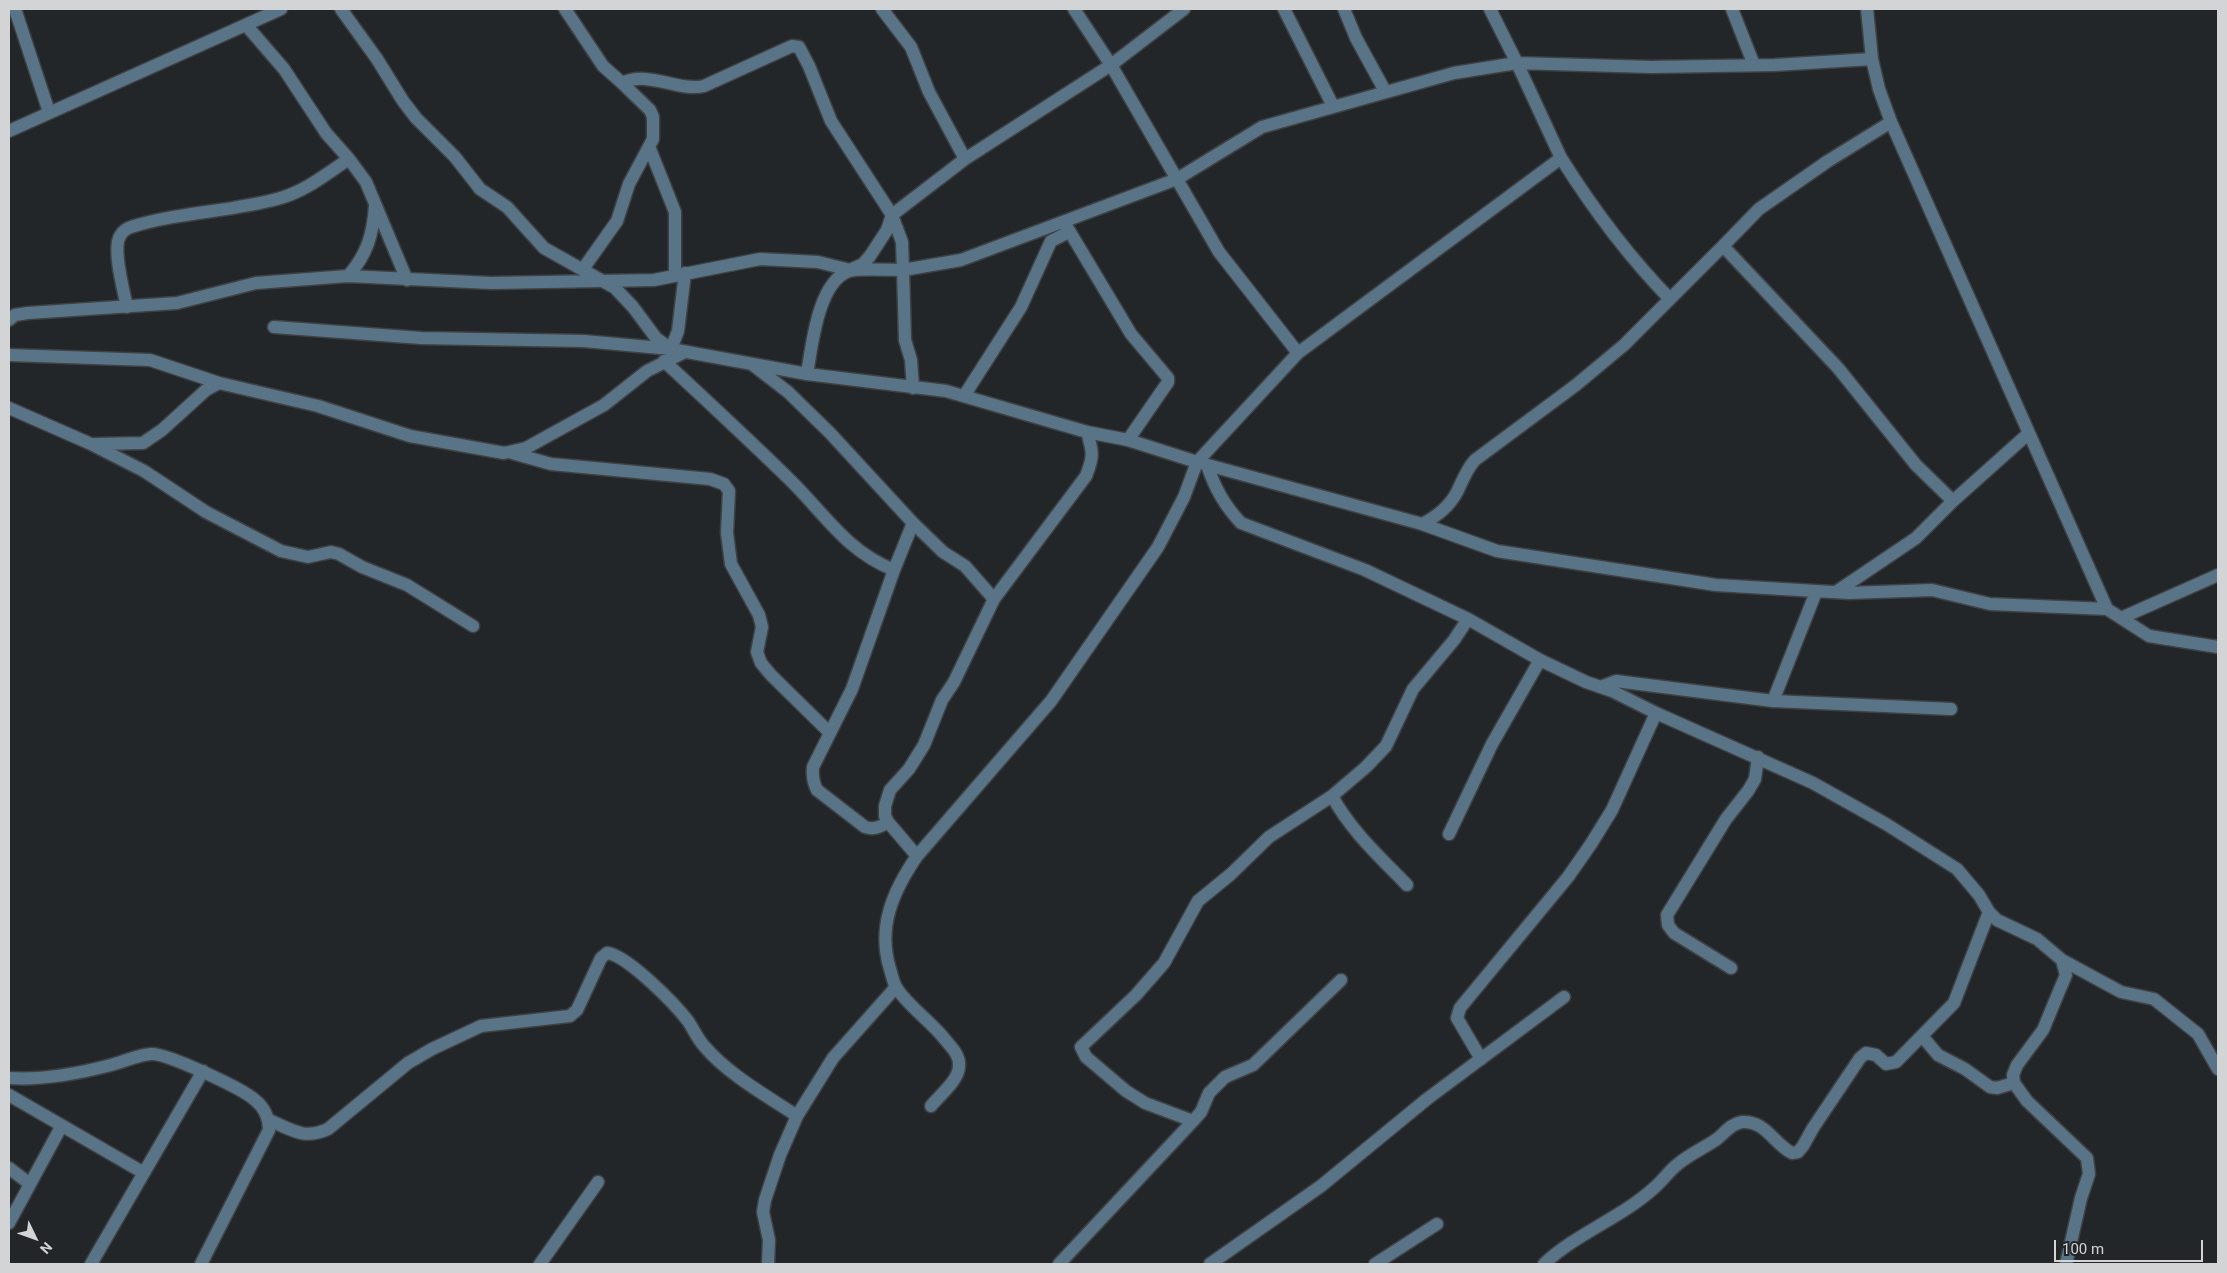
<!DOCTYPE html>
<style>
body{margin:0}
#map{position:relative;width:2227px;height:1273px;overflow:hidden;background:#232629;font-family:Roboto,sans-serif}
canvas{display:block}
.frame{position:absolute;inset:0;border:10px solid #d2d4d6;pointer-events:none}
.north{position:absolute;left:10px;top:1213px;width:50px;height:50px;-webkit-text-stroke:4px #232629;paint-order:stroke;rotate:132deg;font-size:14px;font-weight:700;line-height:20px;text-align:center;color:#d2d4d6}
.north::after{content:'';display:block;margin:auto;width:18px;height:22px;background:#d2d4d6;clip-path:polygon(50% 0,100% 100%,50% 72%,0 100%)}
.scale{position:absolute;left:2054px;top:1240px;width:149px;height:22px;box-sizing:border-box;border:2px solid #d2d4d6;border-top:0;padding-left:6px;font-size:15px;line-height:18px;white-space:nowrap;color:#d2d4d6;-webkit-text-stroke:4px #232629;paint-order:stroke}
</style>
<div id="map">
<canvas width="2227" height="1273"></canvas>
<div class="frame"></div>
<div class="north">N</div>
<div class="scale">100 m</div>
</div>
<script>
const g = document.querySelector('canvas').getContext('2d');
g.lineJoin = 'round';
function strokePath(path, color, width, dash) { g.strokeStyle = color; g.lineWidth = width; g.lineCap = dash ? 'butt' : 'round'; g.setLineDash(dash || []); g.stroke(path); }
const minor = new Path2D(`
 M 15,9 L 49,112
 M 565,9 L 603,66 L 622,83 C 649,70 677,92 704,86 L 792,46 L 799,47 L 809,66 L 831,121 L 892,215 L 902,242 L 903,270 C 890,270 858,268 849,271 C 818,282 812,345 807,374
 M 882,9 L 911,47 L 929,92 L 965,159
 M 1074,9 L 1111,65 L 1184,9
 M 1284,9 L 1333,106
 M 1344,9 L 1356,38 L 1385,91
 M 1732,9 L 1754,65
 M 1867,9 L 1872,59
 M 246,25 L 284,69 L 326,133 L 349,159 L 366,182 L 407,280
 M 9,131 L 281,9
 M 650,149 L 675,212 L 675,275
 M 1561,158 C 1593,209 1628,256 1670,299
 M 1064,222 L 1131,334 L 1168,378 L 1168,382 L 1128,440
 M 1723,246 L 1759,209 L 1828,161 L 1891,122
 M 583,269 L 617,221 L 629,184 L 653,139 L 653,117 L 650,110 L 622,83
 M 348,276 C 367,255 373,234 375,206
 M 127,307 C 124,292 112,249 120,236 C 122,232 127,228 131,227 C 178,212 229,212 277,199 C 305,192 326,174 349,159
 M 9,320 L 15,315 L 28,313 L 177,303 L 256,283 L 348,276 L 491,283 L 654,280 L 760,259 L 818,262 L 850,270 L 863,264 L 870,256 L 887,230 L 892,215 L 965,159 L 1111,65 L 1219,252 L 1298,353
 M 274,327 L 421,338 L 584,341 L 671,349 L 656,338 L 633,307 L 615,288 L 544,248 L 507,207 L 480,189 L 455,157 L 416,118 L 403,101 L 377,59 L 341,9
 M 671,349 L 807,374 L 946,391 L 1087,432 L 1128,440 L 1197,462 L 1422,524 L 1497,551 L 1716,585 L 1849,593 L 1932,590 L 1990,604 L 2107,609 L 1891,122 L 1879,89 L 1872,59 L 1775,65 L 1651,67 L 1517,63 L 1490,9
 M 9,355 L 150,360 L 219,383 L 318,406 L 410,436 L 504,453 L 526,448 L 604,405 L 647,371 L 685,352
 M 673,357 L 671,349 L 678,331 L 685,273
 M 664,361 C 705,399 746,437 786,476 C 823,511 844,550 894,570
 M 753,365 L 788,392 L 830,433 L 913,523 L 943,552 L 965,566 L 994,599
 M 913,388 L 911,360 L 905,340 L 903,270 L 961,260 L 1177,179 L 1262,127 L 1454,73 L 1517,63 L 1561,158 L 1298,353 L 1197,462 L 1184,497 L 1158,547 L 1051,701 L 917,856 C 893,891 877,927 890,969 C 892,975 893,982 896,987 C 906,1004 930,1021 943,1037 C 950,1046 960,1054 959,1066 C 959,1080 940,1095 931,1106
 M 964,396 L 1021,307 L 1051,241 L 1069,232
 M 9,408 L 91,444 L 144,471 L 206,512 L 281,551 L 308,557 L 331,552 L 339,554 L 362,567 L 407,585 L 473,626
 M 95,444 L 143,443 L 162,430 L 206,390 L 219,383
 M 512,453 L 551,464 L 710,479 L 724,484 L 729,491 L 727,533 L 731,564 L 759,615 L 762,627 L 757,652 L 761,663 L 771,675 L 830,733
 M 1207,465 C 1215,488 1224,505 1241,523 L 1365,570 L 1468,619 L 1540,660 L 1586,682 L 1612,691 L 1656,713 L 1813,783 L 1886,824 L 1957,869 L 1979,895 L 1989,912 L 1997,920 L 2037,939 L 2062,960 L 2066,975 L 2060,989 L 2043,1030 L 2017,1065 L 2013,1075 L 2014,1083 L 2027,1101 L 2087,1158 L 2089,1174 L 2081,1198 L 2066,1264
 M 1422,524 C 1436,517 1449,507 1457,492 C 1463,480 1466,470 1475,460 L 1576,385 L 1624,345 L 1723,246 L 1838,368 L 1916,465 L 1953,501
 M 1836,592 L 1916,538 L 1953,501 L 2029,433
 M 2107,609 L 2149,636 L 2218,647
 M 2121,618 L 2218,575
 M 1600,687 L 1616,681 L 1773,701 L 1951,709
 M 1773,701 L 1816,592
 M 1332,796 C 1351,831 1380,857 1407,885
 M 888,822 C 880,827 874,830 865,827 L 817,790 C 813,782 812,776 813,767 L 852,689 L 894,570 L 913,523
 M 1449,834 L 1492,744 L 1540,660
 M 917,856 L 888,822 L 885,816 L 885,806 L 890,790 L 909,769 L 924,745 L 942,700 L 954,682 L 994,599 L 1086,476 C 1094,456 1093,452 1087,432
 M 2062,960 L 2121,992 L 2154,999 L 2198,1034 L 2218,1069
 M 1731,968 L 1674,933 L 1668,925 L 1667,915 L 1726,819 L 1748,791 L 1755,779 L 1758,757
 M 1922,1036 L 1938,1055 L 1965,1069 L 1990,1087 L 1997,1088 L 2014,1083
 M 1481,1059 L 1457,1018 L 1460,1008 L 1568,877 L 1591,844 L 1612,810 L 1656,713
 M 9,1078 C 41,1080 76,1074 107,1066 C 121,1063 137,1055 151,1054 C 167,1053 243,1089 255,1100 C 265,1108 269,1118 269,1130 L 201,1264
 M 9,1095 L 144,1173
 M 269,1120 C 292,1130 304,1140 328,1129 L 408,1063 L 432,1049 L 481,1026 L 570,1016 L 577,1010 L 601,958 L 607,953 C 627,955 675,1004 688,1021 C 694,1030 698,1040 705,1047 C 729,1075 767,1096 797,1116
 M 1193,1121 L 1145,1103 L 1126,1091 L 1086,1057 L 1081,1047 L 1136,995 L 1164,963 L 1198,901 L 1231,874 L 1269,837 L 1332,796 L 1366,767 L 1386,746 L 1413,689 L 1454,640 L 1468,619
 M 9,1168 L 30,1184
 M 9,1223 L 61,1127
 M 91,1264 L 203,1071
 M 540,1264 L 598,1182
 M 768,1264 L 769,1240 L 763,1212 L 765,1200 L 780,1155 L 797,1116 L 833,1058 L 896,987
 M 1059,1264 L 1193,1121 L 1201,1112 L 1209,1093 L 1225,1077 L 1253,1065 L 1341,980
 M 1210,1264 L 1321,1186 L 1427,1099 L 1564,997
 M 1375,1264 L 1437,1224
 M 1544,1264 C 1577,1233 1621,1218 1654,1188 C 1663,1180 1669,1171 1678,1164 C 1690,1154 1704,1148 1717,1139 C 1725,1133 1730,1124 1742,1122 C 1765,1120 1774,1144 1792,1153 L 1798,1152 L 1803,1146 L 1813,1128 L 1860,1058 L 1866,1053 L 1876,1055 L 1886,1064 L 1896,1062 L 1954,1003 L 1989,912`);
strokePath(minor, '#3f4245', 15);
strokePath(minor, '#5a7487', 12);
</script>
